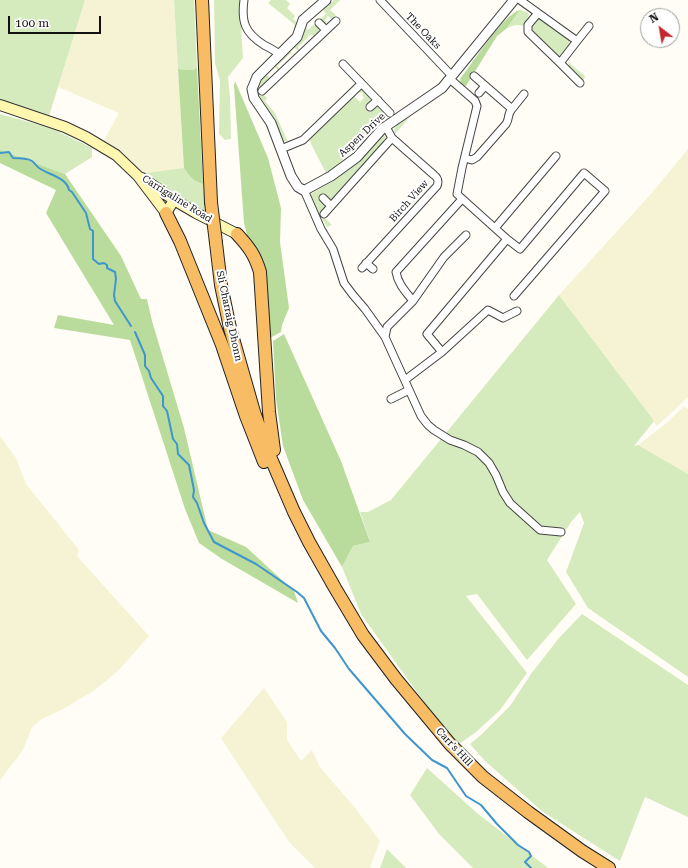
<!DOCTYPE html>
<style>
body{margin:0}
#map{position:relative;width:688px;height:868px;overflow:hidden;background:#fffdf5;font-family:"Roboto Serif",serif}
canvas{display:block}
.north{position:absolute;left:640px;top:8px;width:40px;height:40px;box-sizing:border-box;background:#fff;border:1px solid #a0a0a0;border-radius:50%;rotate:329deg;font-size:11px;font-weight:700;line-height:16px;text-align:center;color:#111}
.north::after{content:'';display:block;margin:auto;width:14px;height:18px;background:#c4262e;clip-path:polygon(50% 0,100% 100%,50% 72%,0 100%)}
.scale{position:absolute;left:8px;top:16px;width:93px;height:18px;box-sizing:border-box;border:2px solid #111;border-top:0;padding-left:5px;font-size:12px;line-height:14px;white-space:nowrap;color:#111;-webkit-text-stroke:3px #fff;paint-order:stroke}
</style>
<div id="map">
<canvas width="688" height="868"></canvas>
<div class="north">N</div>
<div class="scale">100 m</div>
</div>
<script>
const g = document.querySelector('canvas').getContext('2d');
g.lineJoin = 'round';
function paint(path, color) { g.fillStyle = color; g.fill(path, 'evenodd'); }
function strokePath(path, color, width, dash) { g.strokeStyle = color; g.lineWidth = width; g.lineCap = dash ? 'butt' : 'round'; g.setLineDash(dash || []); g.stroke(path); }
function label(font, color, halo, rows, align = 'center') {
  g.font = font + ' "Roboto Serif",serif'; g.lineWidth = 4; g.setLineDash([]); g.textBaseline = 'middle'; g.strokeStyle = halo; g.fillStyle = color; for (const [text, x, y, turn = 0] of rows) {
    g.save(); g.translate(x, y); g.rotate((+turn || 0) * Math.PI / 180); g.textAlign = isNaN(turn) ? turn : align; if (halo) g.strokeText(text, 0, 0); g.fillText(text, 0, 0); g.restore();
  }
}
paint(new Path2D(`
 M 85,0 L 174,0 L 184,168 L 145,173 L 103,142 L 119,113 L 58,87 Z
 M 688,149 L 688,397 L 669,415 L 657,426 L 559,295 L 650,195 Z
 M 684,406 L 688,409 L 688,474 L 638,445 L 669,421 Z
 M 0,436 L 16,458 L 26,484 L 79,550 L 77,556 L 149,636 L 118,671 L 95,690 L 63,709 L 42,719 L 32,727 L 23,750 L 0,780 Z
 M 264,688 L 287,722 L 287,740 L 301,761 L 312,750 L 320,767 L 356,809 L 380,841 L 370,868 L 315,868 L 290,843 L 281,830 L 221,738 Z`), '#f6f3d4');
paint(new Path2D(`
 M 0,0 L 85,0 L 49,116 L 7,104 L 0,101 Z
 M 174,0 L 194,0 L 197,68 L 192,70 L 178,69 Z
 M 214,0 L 242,0 L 240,9 L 243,58 L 228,77 L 230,98 L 231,139 L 225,140 L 219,134 L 220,81 L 215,63 Z
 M 271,0 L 286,0 L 290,4 L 287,8 L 295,16 L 293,19 L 298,23 L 295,30 L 294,24 L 268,3 Z
 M 334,0 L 340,0 L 330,10 L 336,15 L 331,19 L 328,16 L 325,20 L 328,23 L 324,24 L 320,21 L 316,24 L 319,29 L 318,34 L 314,37 L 311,34 L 298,47 L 300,51 L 299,52 L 294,47 L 302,38 L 306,27 L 308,30 L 326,14 L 323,10 Z
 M 520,10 L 527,12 L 529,15 L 523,26 C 516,24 513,25 506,29 Z
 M 539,18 L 569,40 L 570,46 L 562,56 L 558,57 L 533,34 L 530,28 L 536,19 Z
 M 290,51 L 295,56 L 291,53 L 277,66 L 280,69 L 278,71 L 275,67 L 275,65 Z
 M 568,62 L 585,76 L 584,79 L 582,81 L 568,67 L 569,66 Z
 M 265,75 L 268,76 L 270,79 L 263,94 L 267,98 L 265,101 L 275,113 L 288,142 L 283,141 L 275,119 L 257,92 L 259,83 Z
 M 359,90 L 363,90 C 368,94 373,97 370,104 L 375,107 L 379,106 L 388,115 C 384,120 379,123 375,128 C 359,144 345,160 326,173 L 312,146 L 309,138 L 353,95 L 360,102 L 364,98 L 362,95 L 363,94 L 362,92 L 360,93 L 358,91 Z
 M 0,114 L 51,128 L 92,148 L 92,157 L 65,174 L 0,150 Z
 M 405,118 L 408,119 L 395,134 L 394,129 L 396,127 L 395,125 Z
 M 382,135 L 385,135 L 386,137 L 382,142 L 383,143 L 333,199 L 329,200 L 325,204 L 325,218 L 332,225 L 327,227 L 311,200 L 311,194 L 335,180 L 361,160 Z
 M 184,168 C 189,176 193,181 203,184 L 206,215 L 145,173 Z
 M 559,295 L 654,421 L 634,446 L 638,445 L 688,474 L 688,677 L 588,608 L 566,572 L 584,523 L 580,512 L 571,522 L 547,560 L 576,604 L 527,660 L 477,594 L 466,596 L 527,673 L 500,710 L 476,732 L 459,744 L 429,709 L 361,614 L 342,567 L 353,546 L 370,542 L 360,512 L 368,512 L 391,500 Z
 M 582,614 L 688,685 L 688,817 L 645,797 L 620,861 L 543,812 L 485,761 L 470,744 L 482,734 L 510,706 L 531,674 L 559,638 Z
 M 427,768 L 477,813 L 548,868 L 473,868 L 439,834 L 410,795 Z
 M 387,849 L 406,868 L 380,868 Z`), '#d5ebbd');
paint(new Path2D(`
 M 520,10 L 506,29 L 497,36 L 466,86 L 461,85 L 460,79 C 471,65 505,13 520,10 Z
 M 197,68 L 203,184 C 193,181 189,176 184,168 L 178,69 L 192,70 Z
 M 235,81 L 268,158 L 281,208 L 280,242 L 289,308 L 282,325 L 281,332 L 270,338 L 254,245 L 247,235 L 244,223 L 234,86 Z
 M 0,150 L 65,174 L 121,256 L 141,299 L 147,299 L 152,321 L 184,428 L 208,530 L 246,547 L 294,591 L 298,603 L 222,559 L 199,543 L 185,509 L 130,340 L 54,328 L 58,315 L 114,325 L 46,213 L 56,190 L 0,163 Z
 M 284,334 L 341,461 L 370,542 L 353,546 L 342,567 L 303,500 L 283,446 L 276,399 L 273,341 Z`), '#b9dc9c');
strokePath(new Path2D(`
 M 0,153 L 9,152 L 13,158 C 20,158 27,158 32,161 C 35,163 36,166 39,168 C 49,175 66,177 69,190 L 72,192 L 86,213 L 90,229 L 93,231 L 93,259 L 99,264 L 104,263 L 107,265 L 107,268 L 115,272 L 116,279 L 114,295 L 115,301 L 131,326
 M 135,332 L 145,355 L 145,366 L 149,371 L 151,378 L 163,396 L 163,406 L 167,411 L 173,439 L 177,444 L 178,454 L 189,465 L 194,490 L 193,497 L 197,503 L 204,523 L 214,542 L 256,564 L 297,592 L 304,598 L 321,631 L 335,648 L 349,669 L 405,734 L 432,760 L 447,768 L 466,796 L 481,805 L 497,824 L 518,845 L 529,852 L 531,856 L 525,862 L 531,868`), '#3f96cf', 2);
const minor = new Path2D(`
 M 244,0 C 241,22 245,33 264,45 C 270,48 276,51 280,55
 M 380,0 L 452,76
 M 520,0 L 577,41 L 560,63 L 528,32 L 528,25 L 538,13
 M 319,23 L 326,30
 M 577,41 L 589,26
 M 560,63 L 580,83
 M 343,64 L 390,113
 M 262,91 L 336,21
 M 479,93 L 485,86
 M 370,107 L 378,100
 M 512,109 L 524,94
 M 281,149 L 303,140 L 361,84
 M 465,158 L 472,160 L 477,157 L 506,124 C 510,118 507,114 512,109 L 474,76
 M 304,190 L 321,229 L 333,249 L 344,283 L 353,295 L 365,309 L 385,337 L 421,416 L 428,425 L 434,430 L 450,440 L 464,445 L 478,452 L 489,463 L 496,475 L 503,492 L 510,503 L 540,530 L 561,532
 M 323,198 L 331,206
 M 324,214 L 392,138 L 386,127
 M 495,228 L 556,156
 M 507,239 L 520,249 L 584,173 L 605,191 L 514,296
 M 366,263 L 373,269
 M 362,268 L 437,186 C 439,181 438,178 434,175 L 392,138
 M 413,301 C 406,292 398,284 396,272 L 462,199
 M 385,337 L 387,327 L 413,301 L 444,257 L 466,235
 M 442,352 L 427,334 L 507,239 L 457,194 L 462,168 L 477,106 L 475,101 L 450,79
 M 405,380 L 442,352 L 488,310 L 503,318 L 517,311
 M 391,399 L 409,390`);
const tertiary = new Path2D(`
 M 326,0 L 303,20 L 297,37 L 257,77 L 252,89 L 254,98 L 271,123 L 291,176 L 298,187 L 303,190 L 307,189 L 331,176 L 357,157 L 382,129 L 442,88 L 514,0`);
const secondary = new Path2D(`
 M 0,105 L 65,127 L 86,137 L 116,155 L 138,176 L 166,213 L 174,200
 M 142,178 L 174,200 L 196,213 L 237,234`);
const trunk = new Path2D(`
 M 202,0 L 211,202
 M 166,213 L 180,241 L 222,345 L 246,416 L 264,462
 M 237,234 C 249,247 255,255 260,272 L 269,412 L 274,450
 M 216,243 L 221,285 L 230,328 L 254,412 L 269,454 L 294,512 L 309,542 L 335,588 L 363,635 L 396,679 L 450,744 L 483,777 L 528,812 L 582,851 L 609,868`);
strokePath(minor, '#444', 9);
strokePath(tertiary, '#444', 11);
strokePath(secondary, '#333', 12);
strokePath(trunk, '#222', 14);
strokePath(minor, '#fff', 7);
strokePath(tertiary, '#fff', 9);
strokePath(secondary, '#fff6b0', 10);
strokePath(trunk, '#f7bc64', 12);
const trunkBridge = new Path2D(`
 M 211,202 L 216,243`);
strokePath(trunkBridge, '#222', 14, []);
strokePath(trunkBridge, '#f7bc64', 12);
label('10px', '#111', '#fff', [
 ["The Oaks",423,31,46],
 ["Aspen Drive",362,135,-43],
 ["Carrigaline Road",177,199,32],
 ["Birch View",409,201,-48],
 ["Sli Charraig Dhonn",229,316,78],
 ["Carr's Hill",454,747,47]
]);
</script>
